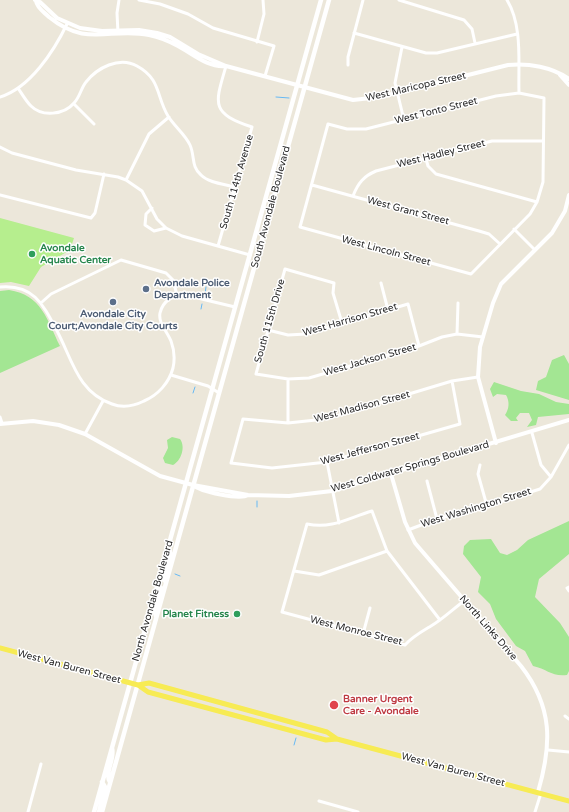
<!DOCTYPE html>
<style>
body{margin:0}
canvas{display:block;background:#ece7da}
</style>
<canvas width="569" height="812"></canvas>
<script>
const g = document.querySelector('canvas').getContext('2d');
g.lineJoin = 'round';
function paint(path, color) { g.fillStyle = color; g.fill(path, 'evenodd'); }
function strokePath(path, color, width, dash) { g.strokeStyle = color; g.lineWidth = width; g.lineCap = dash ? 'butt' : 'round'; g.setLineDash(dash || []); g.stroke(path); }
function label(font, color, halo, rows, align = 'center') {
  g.font = font + ' "Varela Round",sans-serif'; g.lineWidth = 3; g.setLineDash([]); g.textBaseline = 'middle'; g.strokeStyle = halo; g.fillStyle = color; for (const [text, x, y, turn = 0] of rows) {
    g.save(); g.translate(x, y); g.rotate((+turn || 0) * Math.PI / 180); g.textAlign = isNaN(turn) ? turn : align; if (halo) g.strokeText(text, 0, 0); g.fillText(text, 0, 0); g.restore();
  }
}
paint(new Path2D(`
 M 9,290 C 42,295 47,320 60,346 L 0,373 L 0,291 Z
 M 564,355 L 569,364 L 569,400 L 536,390 L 538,381 L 546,377 L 552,360 Z
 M 494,382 L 521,391 L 539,394 L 556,402 L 569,404 L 569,414 L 538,417 L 536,425 L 527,427 L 532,420 L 529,413 L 520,413 L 516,418 L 518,421 L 511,421 L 505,415 C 509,409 510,402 506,395 L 497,394 L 493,397 L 490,389 Z
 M 172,437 L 180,439 C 186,447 181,461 173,465 L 165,463 L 163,458 L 168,448 L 167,440 Z
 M 569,521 L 569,554 L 539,579 L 535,597 L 560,623 L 569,637 L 569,671 L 567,675 C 552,677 547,669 533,666 L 525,651 L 516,646 L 496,619 L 490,604 L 478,592 L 481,577 L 463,554 L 464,546 L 470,540 L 491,539 L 500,553 L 507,555 L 517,550 L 528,540 Z`), '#a3e693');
paint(new Path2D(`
 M 0,218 L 74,238 L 70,250 L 41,267 L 29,286 L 11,282 L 0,283 Z`), '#b6ee8e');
strokePath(new Path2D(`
 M 276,97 L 289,98
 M 205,294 L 206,287
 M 201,309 L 202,304
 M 193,393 L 195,387
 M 257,507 L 257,501
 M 175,574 L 180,576
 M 294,745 L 296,738`), '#67b9f4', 1);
strokePath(new Path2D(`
 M 139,0 L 160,4 L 188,14 L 213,28 L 274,46 L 265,76
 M 399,0 L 464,20 L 472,29 L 475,43
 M 507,0 C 523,26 518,64 519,93
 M 118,33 L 117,13 L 119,0
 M 354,33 L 426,53 L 437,53 L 517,34
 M 257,42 L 264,14 L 263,0
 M 402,47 L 395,83 L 404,120
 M 348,65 L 348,57 L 363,0
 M 18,88 C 22,94 26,101 31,106 C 42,117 64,115 74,103 C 80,97 81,88 86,82 C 97,68 119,56 137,66 C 161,79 156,96 168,116 C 174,126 185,134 190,145 C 195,156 191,167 201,175 C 209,183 224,184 235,187
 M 519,93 L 544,98 L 543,182 L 537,202 L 530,214 L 471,274 L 300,227 L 328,124 L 347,129 L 366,129 L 496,96 Z
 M 0,97 C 30,88 54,51 67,24
 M 74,104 L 94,124
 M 0,147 L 12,153 L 76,170 L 118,177 L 126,180 L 142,191 L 157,219 L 166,228 L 182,236 L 250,255
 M 426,159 L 428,166 L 436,174 L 537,202
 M 126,180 L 149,134 L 169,117
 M 312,185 L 479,231 L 489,234 L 500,244
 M 0,195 L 91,218 L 95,213 L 104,174
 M 353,196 C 358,183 364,176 376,171 L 492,141 L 542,141
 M 152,208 L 146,214 L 145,225 L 154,231 L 166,228
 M 514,229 L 535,250
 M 218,246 L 252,127 C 210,113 215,104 226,66
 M 381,283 L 388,310
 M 0,287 C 33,284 43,304 56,329 C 72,358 77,392 112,404 C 122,408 134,406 144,401 C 158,395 169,383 173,368 C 175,359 174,349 171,341 C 167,331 158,323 160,313 C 163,300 174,295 185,295 L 235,307
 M 42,302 L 51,294 L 121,260 L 166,273 L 173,280 L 177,295
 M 342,323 L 333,293 L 334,283 L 285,269 L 256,374 L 288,379 L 309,378 L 419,346 L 442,337 L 457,334 L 483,337
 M 268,330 L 288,335 L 306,334 L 408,304 L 419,346
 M 457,334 L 458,303
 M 171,375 L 208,386 L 219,393
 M 452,381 L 460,424 L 327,462 L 272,468 L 231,463 L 243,419 L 288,423 L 316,420 L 336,416 L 452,381 L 478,377
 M 0,417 L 2,423
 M 288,423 L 288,379
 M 532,433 L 541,465 L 551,477
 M 85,434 L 103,401
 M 327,462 L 339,523
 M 480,465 L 478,474 L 487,506
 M 427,481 L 437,519
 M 408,530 L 437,519 L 487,506 L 540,489 L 551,477 L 569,445
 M 294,571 L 319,575 L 387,551
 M 569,587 L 567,588 L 569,591
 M 440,620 L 387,551 L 372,511 C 348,518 333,529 307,524 L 282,612 L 405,645 C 412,637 421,632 431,626 C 443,619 453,609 464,601
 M 363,634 L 370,608
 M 565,716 L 569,719
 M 548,750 L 569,752
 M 319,801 L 358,812
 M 28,812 L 41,764
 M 535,812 L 541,793`), '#fff', 3);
strokePath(new Path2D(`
 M 35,0 L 40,2 L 57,18 L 80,28 L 102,31 L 139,30 L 157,33 L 170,37 L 198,54 L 226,66 L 353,100 L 380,97 L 508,65 C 529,63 552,67 569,79
 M 36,1 C 37,8 44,12 49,17 C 87,48 110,27 149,35 C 159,37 169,41 178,46 C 193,54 208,68 226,66
 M 560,75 L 569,85
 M 0,424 L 33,421 L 59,425 L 85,434 L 160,476 L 193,485 L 248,495 L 289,496 L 332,491 L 569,420
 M 496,443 L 478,377 L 480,347 L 493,303 L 501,284 L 552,233 L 565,211 L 569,195
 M 391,474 L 405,522 L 415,543 L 521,666 C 553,707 552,744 538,792
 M 193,485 C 201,492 240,500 248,495`), '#fff', 4);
strokePath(new Path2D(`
 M 166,582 L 163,579 L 170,553 L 169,547
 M 156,616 L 155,611 L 161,588 L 157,586
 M 110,782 C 104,773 115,759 112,748
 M 94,812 L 321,0
 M 99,812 L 105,787 L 102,782
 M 102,812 L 329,0`), '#fff', 4.5);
strokePath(new Path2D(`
 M 0,648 L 138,685 L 148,692 L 326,740 L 337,739 L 569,801
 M 138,685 L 149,683 L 327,732 L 337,739`), '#f7eb54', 5);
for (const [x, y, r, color] of [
 [32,254,4,"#2e9e5b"],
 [146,289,4,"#5c6f8a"],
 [113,302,4,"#5c6f8a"],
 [237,614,4,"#2e9e5b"],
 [334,705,5,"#e0444e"]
]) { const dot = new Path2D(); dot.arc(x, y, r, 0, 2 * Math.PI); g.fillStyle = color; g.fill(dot); strokePath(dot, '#fff', 1.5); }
label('10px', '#292929', '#fff', [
 ["West Maricopa Street",416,87,-13],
 ["West Tonto Street",436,111,-14],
 ["West Hadley Street",441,154,-14],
 ["South 114th Avenue",237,182,-74],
 ["South Avondale Boulevard",271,207,-75],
 ["West Grant Street",408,211,15],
 ["West Lincoln Street",386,251,15],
 ["West Harrison Street",350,320,-16],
 ["South 115th Drive",270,321,-74],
 ["West Jackson Street",370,360,-16],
 ["West Madison Street",362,407,-15],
 ["West Jefferson Street",370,449,-15],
 ["West Coldwater Springs Boulevard",410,467,-16],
 ["West Washington Street",476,508,-17],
 ["North Avondale Boulevard",153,601,-74],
 ["North Links Drive",488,628,49],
 ["West Monroe Street",356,631,14],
 ["West Van Buren Street",69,667,15],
 ["West Van Buren Street",453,770,15]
]);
label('bold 10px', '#27864d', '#fff', [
 ["Avondale",40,248],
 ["Aquatic Center",40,260],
 ["Planet Fitness",229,614,"right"]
], 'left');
label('bold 10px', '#4e5e75', '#fff', [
 ["Avondale Police",154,283],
 ["Department",154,295],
 ["Avondale City",113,314,"center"],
 ["Court;Avondale City Courts",113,326,"center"]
], 'left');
label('bold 10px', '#be3a42', '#fff', [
 ["Banner Urgent",343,699],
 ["Care - Avondale",343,711]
], 'left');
</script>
